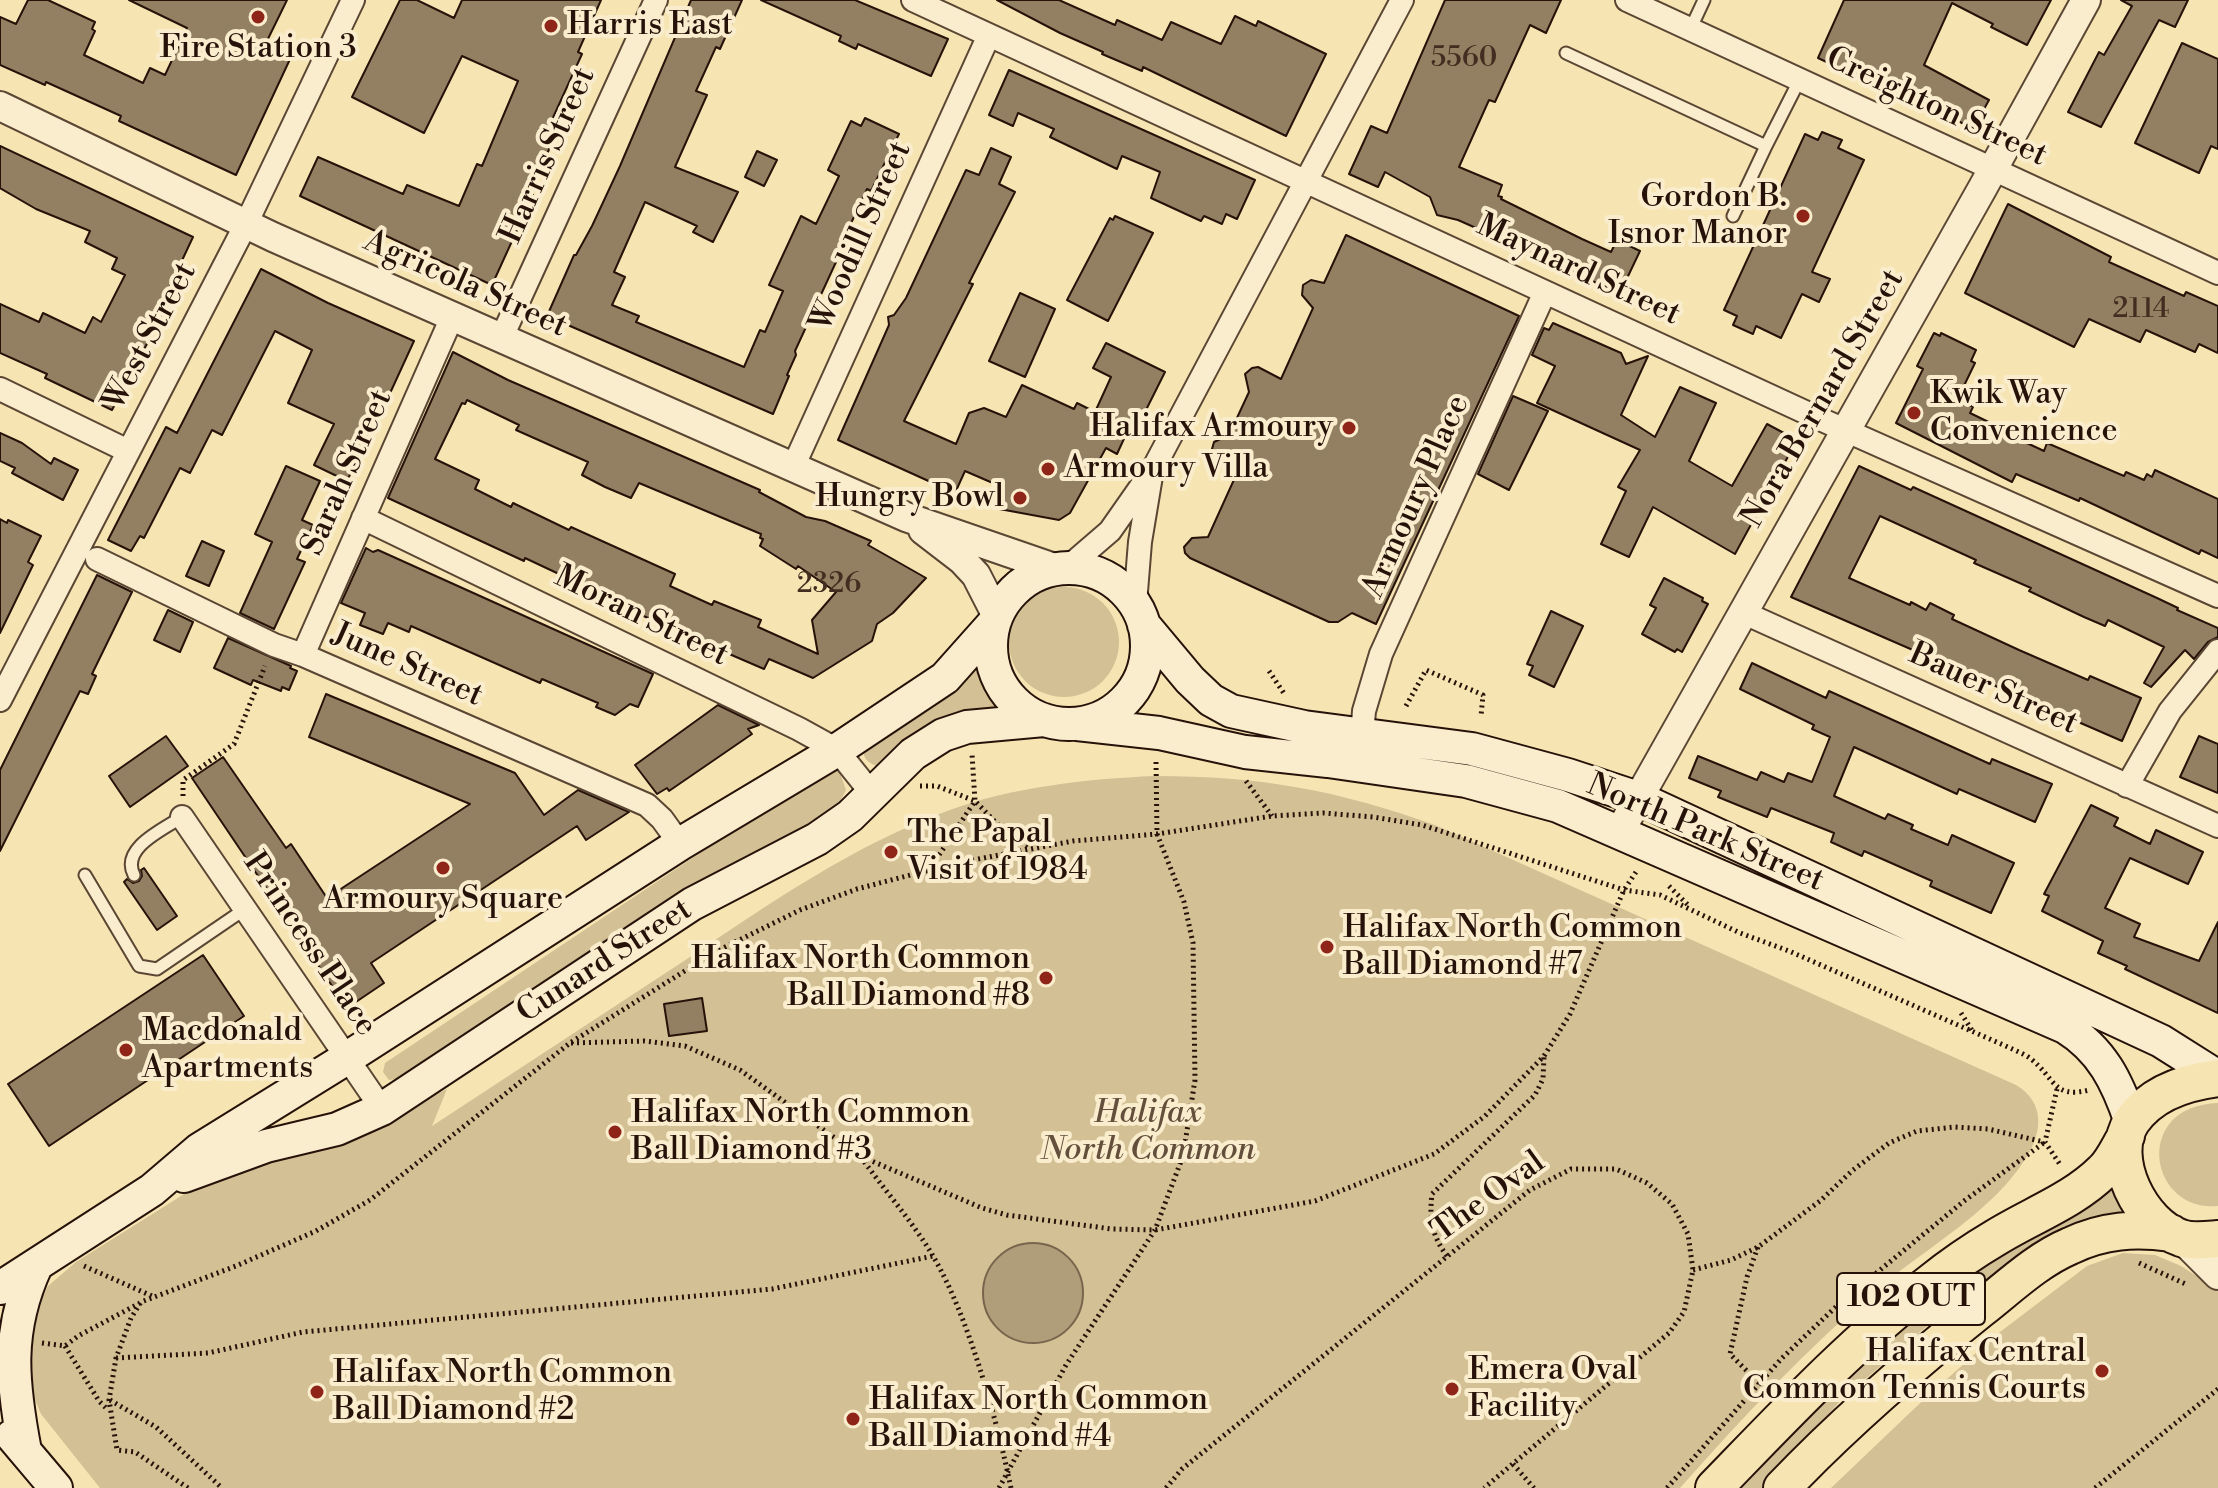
<!DOCTYPE html>
<style>
body{margin:0}
canvas{display:block;background:#f6e4b2}
</style>
<canvas width="2218" height="1488"></canvas>
<script>
const g = document.querySelector('canvas').getContext('2d');
g.lineJoin = 'round';
function paint(path, color) { g.fillStyle = color; g.fill(path, 'evenodd'); }
function strokePath(path, color, width, dash) { g.strokeStyle = color; g.lineWidth = width; g.lineCap = dash ? 'butt' : 'round'; g.setLineDash(dash || []); g.stroke(path); }
function label(font, color, halo, rows, align = 'center') {
  g.font = font + ' "Libre Bodoni",serif'; g.lineWidth = 8; g.setLineDash([]); g.textBaseline = 'middle'; g.strokeStyle = halo; g.fillStyle = color; for (const [text, x, y, turn = 0] of rows) {
    g.save(); g.translate(x, y); g.rotate((+turn || 0) * Math.PI / 180); g.textAlign = isNaN(turn) ? turn : align; if (halo) g.strokeText(text, 0, 0); g.fillText(text, 0, 0); g.restore();
  }
}
paint(new Path2D(`
 M1009 642a55 55 0 1 1 110 0a55 55 0 1 1-110 0Z
 M 980,661 L 986,684 L 1003,708 L 885,763 L 877,766 C 865,762 862,756 864,744 Z
 M 834,768 L 840,773 L 846,790 L 835,811 L 811,826 L 678,894 L 397,1079 L 389,1080 L 383,1072 L 385,1063 L 826,769 Z
 M 1155,776 C 1261,776 1336,790 1435,825 L 2016,1085 C 2046,1103 2042,1133 2026,1158 C 1993,1211 1928,1247 1881,1286 C 1808,1347 1743,1417 1680,1488 L 100,1488 L 41,1414 L 30,1388 L 27,1364 L 35,1310 L 48,1286 L 76,1262 L 208,1179 L 390,1118 L 447,1089 L 432,1126 C 518,1070 604,1013 690,957 C 772,902 854,845 947,811 C 1012,787 1086,779 1155,776 Z
 M 2218,1103 L 2218,1206 C 2149,1213 2131,1106 2218,1103 Z
 M 2102,1181 L 2117,1187 L 2123,1217 L 2075,1227 L 2028,1247 L 1921,1331 L 1841,1400 L 1762,1488 L 1732,1488 L 1912,1307 Z
 M 2123,1253 L 2155,1255 L 2181,1266 L 2218,1290 L 2218,1488 L 1831,1488 L 1917,1406 L 1996,1335 L 2087,1266 Z`), '#d3c095');
const water = new Path2D(`
 M983 1293a50 50 0 1 1 100 0a50 50 0 1 1-100 0Z`);
paint(water, '#b09d79');
strokePath(water, '#79654d', 2);
const building = new Path2D(`
 M 28,0 L 48,0 L 95,22 L 92,29 L 95,31 L 84,55 L 143,83 L 150,68 L 165,75 L 187,28 L 129,0 L 287,0 L 265,45 L 291,57 L 236,175 L 119,121 L 121,116 L 46,82 L 45,85 L 0,65 L 0,17 L 16,24 Z
 M 400,0 L 417,0 L 454,18 L 462,0 L 601,0 L 578,52 L 582,54 L 551,122 L 559,126 L 530,194 L 533,195 L 492,285 L 300,196 L 318,157 L 403,194 L 407,185 L 459,206 L 477,164 L 482,166 L 518,81 L 462,56 L 424,133 L 352,97 Z
 M 691,0 L 742,0 L 720,49 L 716,47 L 696,91 L 707,95 L 675,167 L 738,192 L 713,242 L 693,232 L 697,226 L 645,202 L 614,272 L 625,277 L 612,305 L 639,316 L 636,322 L 744,367 L 760,330 L 765,332 L 783,291 L 769,285 L 801,216 L 816,224 L 839,176 L 828,170 L 851,121 L 861,126 L 865,118 L 899,134 L 871,191 L 867,189 L 846,234 L 842,249 L 795,351 L 796,355 L 787,375 L 789,376 L 773,414 L 547,316 L 574,255 L 576,255 L 592,226 L 620,166 Z
 M 761,0 L 855,0 L 948,39 L 931,76 L 858,44 L 856,49 L 839,41 L 841,36 Z
 M 997,0 L 1059,0 L 1115,25 L 1117,20 L 1162,40 L 1171,22 L 1221,44 L 1235,16 L 1256,26 L 1258,21 L 1326,54 L 1286,136 L 1143,67 L 1142,71 L 1102,54 L 1103,52 L 1060,33 Z
 M 1445,0 L 1561,0 L 1546,33 L 1530,25 L 1495,102 L 1489,100 L 1459,167 L 1502,185 L 1498,196 L 1502,197 L 1501,199 L 1582,239 L 1611,252 L 1617,240 L 1640,251 L 1620,293 L 1534,256 L 1533,258 L 1510,246 L 1512,244 L 1458,220 L 1437,215 L 1430,197 L 1385,172 L 1378,187 L 1349,174 L 1371,126 L 1387,133 Z
 M 1844,0 L 2051,0 L 2027,45 L 1991,27 L 1993,24 L 1952,3 L 1924,65 L 1989,100 L 1973,129 L 1910,95 L 1908,100 L 1818,58 Z
 M 2121,0 L 2188,0 L 2175,27 L 2159,20 L 2101,127 L 2068,112 L 2099,52 L 2104,55 L 2132,6 Z
 M 2182,43 L 2218,59 L 2218,149 L 2211,146 L 2199,173 L 2135,143 Z
 M 1009,70 L 1255,180 L 1237,219 L 1226,214 L 1222,224 L 1204,216 L 1201,221 L 1151,198 L 1160,172 L 1122,156 L 1117,169 L 1050,137 L 1054,129 L 1018,113 L 1013,126 L 989,115 Z
 M 1822,132 L 1842,140 L 1838,148 L 1864,160 L 1812,272 L 1830,279 L 1819,302 L 1802,294 L 1781,338 L 1756,326 L 1753,334 L 1733,325 L 1737,316 L 1724,310 L 1805,134 L 1818,140 Z
 M 0,146 L 193,237 L 163,301 L 168,304 L 112,410 L 45,378 L 47,374 L 0,353 L 0,304 L 39,322 L 43,313 L 85,333 L 93,317 L 101,322 L 125,275 L 112,269 L 117,258 L 85,242 L 90,231 L 36,209 L 0,188 Z
 M 991,148 L 1011,157 L 999,184 L 1015,192 L 969,283 L 973,284 L 904,421 L 956,444 L 969,413 L 984,408 L 1006,417 L 1022,385 L 1074,409 L 1077,403 L 1095,412 L 1111,377 L 1093,368 L 1106,343 L 1165,372 L 1141,420 L 1134,417 L 1117,454 L 1106,448 L 1070,513 L 1059,520 L 994,508 L 1002,487 L 965,471 L 955,493 L 838,440 L 889,325 L 888,317 L 894,315 L 906,298 L 966,170 L 979,175 Z
 M 757,151 L 777,160 L 764,186 L 745,177 Z
 M 2008,204 L 2111,257 L 2109,262 L 2184,296 L 2186,292 L 2218,306 L 2218,353 L 2199,344 L 2195,352 L 2146,330 L 2140,342 L 2089,319 L 2074,347 L 1965,293 Z
 M 1115,216 L 1153,233 L 1108,321 L 1067,300 L 1110,218 L 1113,220 Z
 M 1346,235 L 1519,316 L 1376,624 L 1352,613 L 1338,622 L 1329,622 L 1190,558 L 1185,553 L 1184,547 L 1192,538 L 1208,537 L 1242,462 L 1219,458 L 1212,449 L 1214,442 L 1229,435 L 1249,392 L 1245,374 L 1252,368 L 1258,367 L 1281,379 L 1313,308 L 1302,295 L 1303,285 L 1311,280 L 1324,283 Z
 M 261,269 L 328,303 L 414,341 L 369,439 L 367,438 L 347,481 L 314,465 L 334,424 L 288,403 L 312,350 L 275,331 L 222,435 L 212,430 L 190,473 L 180,468 L 144,538 L 140,536 L 131,551 L 108,540 L 166,427 L 177,433 Z
 M 1020,293 L 1055,309 L 1025,377 L 989,361 Z
 M 1553,323 L 1621,353 L 1626,364 L 1648,356 L 1621,415 L 1655,437 L 1680,387 L 1716,403 L 1689,461 L 1732,486 L 1767,424 L 1797,440 L 1735,554 L 1653,507 L 1629,557 L 1601,544 L 1626,491 L 1618,487 L 1640,450 L 1537,403 L 1555,366 L 1532,355 L 1544,328 L 1549,330 Z
 M 1934,333 L 1940,336 L 1941,333 L 1976,350 L 1971,361 L 1975,363 L 1959,396 L 1967,399 L 1965,403 L 1973,407 L 1970,413 L 2001,428 L 1999,430 L 2044,451 L 2047,443 L 2124,476 L 2126,472 L 2144,480 L 2147,474 L 2152,477 L 2155,470 L 2218,499 L 2218,558 L 2201,550 L 2199,554 L 2080,498 L 2079,501 L 2016,474 L 2012,482 L 1896,423 L 1923,369 L 1917,366 Z
 M 453,352 L 508,380 L 760,490 L 759,492 L 806,517 L 825,521 L 871,541 L 868,545 L 926,578 L 893,613 L 877,624 L 872,641 L 813,678 L 769,659 L 764,669 L 713,647 L 592,593 L 593,590 L 525,558 L 524,561 L 388,498 ZM 467,400 L 519,425 L 516,430 L 588,462 L 582,475 L 605,487 L 631,498 L 639,483 L 761,534 L 760,538 L 763,539 L 760,546 L 796,569 L 798,566 L 836,592 L 812,620 L 818,654 L 758,627 L 761,620 L 714,601 L 712,605 L 670,586 L 675,574 L 571,527 L 569,530 L 513,503 L 511,507 L 475,489 L 479,480 L 435,459 L 462,403 L 465,404 Z
 M 1513,396 L 1548,411 L 1509,490 L 1478,474 Z
 M 0,433 L 22,443 L 51,464 L 54,458 L 78,470 L 63,500 L 12,473 L 15,468 L 0,461 Z
 M 286,466 L 320,481 L 302,520 L 313,525 L 297,559 L 305,562 L 274,629 L 240,613 L 272,542 L 255,534 Z
 M 1859,466 L 1911,490 L 1913,487 L 2157,598 L 2178,608 L 2177,610 L 2218,628 L 2218,637 L 2208,642 L 2194,659 L 2185,650 L 2151,687 L 2144,683 L 2164,647 L 2108,620 L 2105,626 L 2084,617 L 2029,591 L 2031,588 L 1974,563 L 1976,560 L 1880,516 L 1849,578 L 1910,605 L 1911,602 L 1926,610 L 1930,603 L 1954,615 L 1952,619 L 2019,650 L 2088,680 L 2090,676 L 2141,698 L 2122,741 L 1791,597 Z
 M 0,519 L 7,523 L 8,520 L 41,536 L 28,562 L 33,565 L 0,633 Z
 M 202,541 L 224,551 L 209,586 L 186,576 Z
 M 366,548 L 373,552 L 378,550 L 653,674 L 638,707 L 630,704 L 615,715 L 596,707 L 598,703 L 542,679 L 540,683 L 411,626 L 409,632 L 388,623 L 383,634 L 360,625 L 365,613 L 341,603 Z
 M 97,575 L 132,592 L 92,674 L 96,676 L 88,694 L 80,691 L 0,851 L 0,770 Z
 M 1664,578 L 1703,598 L 1702,601 L 1708,604 L 1682,652 L 1677,649 L 1675,652 L 1642,634 L 1656,608 L 1650,605 Z
 M 168,610 L 193,622 L 180,652 L 154,640 Z
 M 1551,611 L 1583,626 L 1554,687 L 1529,675 L 1533,666 L 1527,664 Z
 M 228,638 L 291,666 L 290,668 L 297,671 L 289,690 L 282,687 L 281,691 L 253,680 L 251,685 L 214,668 Z
 M 1752,663 L 1826,698 L 1829,691 L 1990,764 L 1992,759 L 2052,784 L 2035,822 L 1959,789 L 1957,794 L 1854,747 L 1834,796 L 1885,819 L 1888,814 L 1913,825 L 1911,829 L 1948,845 L 1952,835 L 2014,863 L 1991,913 L 1930,886 L 1932,881 L 1864,851 L 1862,856 L 1831,842 L 1834,833 L 1771,808 L 1767,817 L 1718,797 L 1721,791 L 1689,778 L 1698,756 L 1757,780 L 1761,772 L 1784,782 L 1788,773 L 1812,782 L 1830,737 L 1812,729 L 1814,725 L 1740,689 Z
 M 326,694 L 515,773 L 544,815 L 578,790 L 629,812 L 586,840 L 577,826 L 371,963 L 384,983 L 347,1008 L 192,778 L 223,757 L 286,848 L 291,844 L 327,898 L 470,804 L 309,737 Z
 M 718,705 L 759,725 L 748,729 L 752,734 L 669,791 L 667,788 L 657,794 L 635,765 Z
 M 166,736 L 188,766 L 130,807 L 109,776 Z
 M 2199,736 L 2218,744 L 2218,793 L 2180,777 Z
 M 2091,805 L 2118,818 L 2114,826 L 2150,844 L 2156,830 L 2203,852 L 2188,884 L 2130,858 L 2105,908 L 2140,924 L 2134,937 L 2199,961 L 2218,922 L 2218,1013 L 2125,969 L 2127,966 L 2098,953 L 2103,941 L 2042,911 L 2049,896 L 2044,894 Z
 M 144,868 L 177,916 L 157,930 L 124,882 L 127,879 L 133,883 L 139,881 L 142,876 L 141,870 Z
 M 203,955 L 244,1016 L 49,1146 L 8,1084 Z
 M 702,998 L 707,1031 L 669,1036 L 664,1004 Z`);
paint(building, '#937f61');
strokePath(building, '#27120a', 2);
const service = new Path2D(`
 M 1690,30 L 1704,0
 M 1566,53 L 1766,146 L 1800,79
 M 1733,216 L 1766,146
 M 85,875 L 139,966 L 157,969 L 245,909
 M 134,875 C 120,848 164,829 182,817`);
const minor = new Path2D(`
 M 913,0 L 1820,419 L 2218,596
 M 1627,0 L 2218,273
 M 501,339 L 656,0
 M 0,389 L 128,451
 M 794,465 L 989,35
 M 363,518 L 799,729 L 837,750 L 873,795
 M 97,559 L 274,645 L 303,655 L 647,805 L 662,819 L 680,844
 M 1067,568 L 1110,531 L 1152,471 L 1402,0
 M 1135,604 L 1140,542 L 1151,476
 M 1742,612 L 2218,826
 M 303,655 L 452,317
 M 0,700 L 246,224 L 353,0
 M 1362,735 L 1364,711 L 1381,654 L 1545,292
 M 2127,786 L 2170,711 L 2218,651
 M 182,817 L 382,1109`);
const tertiary = new Path2D(`
 M 0,106 L 273,237 L 906,517 L 1057,569
 M 923,530 L 962,560 L 976,575 L 997,616
 M 1620,831 L 1982,189 L 2086,0
 M 2182,1239 L 2218,1275`);
const secondary = new Path2D(`
 M991 646a78 78 0 1 1 156 0a78 78 0 1 1-156 0Z
 M 1144,625 L 1190,680 L 1211,700 L 1231,711 L 1304,727 L 1472,749 L 1568,775 L 1638,798 L 2161,1041 L 2218,1077
 M 1077,724 L 1159,733 L 1245,752 L 1328,761 L 1466,781 L 1558,806 L 2065,1027 C 2102,1050 2117,1081 2131,1122
 M 184,1176 L 266,1146 L 337,1129 L 382,1109 L 692,904 L 817,839 L 850,816 L 913,754 L 943,735 L 967,727 L 1044,720
 M 0,1288 L 152,1190 L 200,1149 L 347,1058 L 680,844 L 837,750 L 945,678 L 994,623
 M 12,1436 L 56,1488
 M 25,1451 C 12,1383 6,1331 36,1266`);
const primary = new Path2D(`
 M 2218,1078 C 2186,1082 2152,1092 2132,1121 C 2107,1158 2141,1225 2181,1238 C 2192,1242 2206,1240 2218,1239
 M 1714,1488 C 1783,1417 1851,1344 1930,1283 C 1950,1267 1973,1251 1995,1238 C 2030,1216 2073,1201 2103,1171 C 2113,1162 2119,1147 2126,1136
 M 1782,1488 C 1844,1423 1911,1365 1981,1309 C 2009,1287 2037,1260 2070,1246 C 2103,1230 2135,1228 2171,1233`);
strokePath(service, '#5b4634', 15);
strokePath(minor, '#5b4634', 26);
strokePath(tertiary, '#5b4634', 32);
strokePath(secondary, '#27120a', 36);
strokePath(primary, '#27120a', 40);
strokePath(new Path2D(`
 M 1269,671 L 1285,695
 M 1406,706 L 1426,670 L 1483,695 L 1481,716
 M 1246,781 L 1272,816
 M 920,786 L 937,786 L 975,801 L 1007,834 L 1029,848
 M 183,796 L 183,780 L 234,744 L 265,666
 M 914,871 L 939,855 L 975,801 L 972,754
 M 1669,886 L 1690,907
 M 1961,1013 L 1973,1032
 M 571,1043 L 644,1041 L 685,1046 L 740,1070 L 860,1156 L 982,1208 L 1007,1215 L 1112,1229 L 1155,1230 L 1315,1201 L 1434,1154 L 1485,1116 L 1544,1056 L 1570,1014 L 1624,890 L 1638,869
 M 2057,1089 L 2045,1142 L 2061,1166
 M 861,1157 C 884,1190 913,1222 933,1256 C 968,1315 997,1420 1011,1488
 M 1758,1247 L 1747,1277 L 1730,1354 L 1759,1383
 M 1447,1256 C 1432,1236 1429,1219 1432,1194 L 1535,1095 L 1543,1079 L 1544,1057
 M 2139,1263 L 2188,1285
 M 84,1266 L 152,1296
 M 1693,1270 L 1731,1260 L 1758,1247 L 1820,1201 L 1853,1170 L 1889,1143 L 1917,1131 L 1955,1127 L 1988,1129 L 2044,1142
 M 42,1343 L 65,1346 L 78,1336 L 140,1303
 M 65,1346 L 99,1401 L 108,1410
 M 116,1358 L 208,1353 L 303,1332 L 772,1289 L 933,1256
 M 110,1400 L 156,1427 L 222,1488
 M 1513,1464 L 1534,1488
 M 188,1488 L 135,1452 L 117,1450 L 109,1400 L 116,1358 L 131,1318 L 141,1302 L 236,1266 L 316,1231 L 370,1200 L 570,1043 L 715,952 L 800,910 L 857,889 L 952,864 L 1073,841 L 1157,834 L 1272,816 L 1323,813 L 1373,817 L 1422,825 L 1624,890 L 1660,895 L 1740,933 L 1789,951 L 2008,1047 C 2016,1051 2025,1054 2031,1059 C 2055,1078 2053,1099 2089,1090
 M 999,1488 L 1066,1365 L 1155,1230 L 1183,1156 L 1195,1080 L 1193,943 L 1184,902 L 1157,834 L 1156,761
 M 1166,1488 L 1182,1469 L 1530,1190 L 1571,1169 L 1616,1169 L 1647,1183 L 1672,1204 L 1688,1234 L 1693,1270 L 1684,1312 L 1669,1333 L 1484,1488
 M 1667,1488 L 1782,1358 L 1841,1302 L 1964,1201 L 2045,1142
 M 2095,1488 L 2218,1389`), '#27120a', 5, [2, 4]);
strokePath(service, '#f9edcd', 11);
strokePath(minor, '#f9edcd', 22);
strokePath(tertiary, '#f9edcd', 28);
strokePath(secondary, '#f9edcd', 32);
strokePath(primary, '#f6e4b2', 36);
for (const [x, y, r, color] of [
 [258,17,8,"#8f2418"],
 [551,26,8,"#8f2418"],
 [1803,216,8,"#8f2418"],
 [1914,413,8,"#8f2418"],
 [1349,428,8,"#8f2418"],
 [1048,469,8,"#8f2418"],
 [1020,498,8,"#8f2418"],
 [891,852,8,"#8f2418"],
 [443,868,8,"#8f2418"],
 [1327,947,8,"#8f2418"],
 [1046,978,8,"#8f2418"],
 [126,1050,8,"#8f2418"],
 [615,1132,8,"#8f2418"],
 [2102,1371,8,"#8f2418"],
 [1452,1389,8,"#8f2418"],
 [317,1392,8,"#8f2418"],
 [853,1419,8,"#8f2418"]
]) { const dot = new Path2D(); dot.arc(x, y, r, 0, 2 * Math.PI); g.fillStyle = color; g.fill(dot); strokePath(dot, '#f9edcd', 3); }
label('28px', '#422d20', null, [
 ["5560",1464,59],
 ["2114",2141,310],
 ["2326",829,585]
]);
for (const [x, y, w] of [
 [1911,1299,148]
]) { const box = new Path2D(); box.roundRect(x - w / 2, y - 26, w, 52, 6); g.fillStyle = '#f9edcd'; g.fill(box); strokePath(box, '#27120a', 2); }
label('bold 30px', '#27120a', null, [
 ["102 OUT",1911,1299]
]);
label('32px', '#27120a', '#f9edcd', [
 ["Harris East",567,26],
 ["Fire Station 3",258,49,"center"],
 ["Gordon B.",1787,198,"right"],
 ["Isnor Manor",1787,235,"right"],
 ["Kwik Way",1930,395],
 ["Convenience",1930,432],
 ["Halifax Armoury",1333,428,"right"],
 ["Armoury Villa",1064,469],
 ["Hungry Bowl",1004,498,"right"],
 ["The Papal",907,834],
 ["Visit of 1984",907,871],
 ["Armoury Square",443,900,"center"],
 ["Halifax North Common",1343,929],
 ["Ball Diamond #7",1343,966],
 ["Halifax North Common",1030,960,"right"],
 ["Ball Diamond #8",1030,997,"right"],
 ["Macdonald",142,1032],
 ["Apartments",142,1069],
 ["Halifax North Common",631,1114],
 ["Ball Diamond #3",631,1151],
 ["Halifax Central",2086,1353,"right"],
 ["Common Tennis Courts",2086,1390,"right"],
 ["Emera Oval",1468,1371],
 ["Facility",1468,1408],
 ["Halifax North Common",333,1374],
 ["Ball Diamond #2",333,1411],
 ["Halifax North Common",869,1401],
 ["Ball Diamond #4",869,1438]
], 'left');
label('32px', '#27120a', '#f9edcd', [
 ["Creighton Street",1936,108,25],
 ["Harris Street",549,156,-66],
 ["Woodill Street",862,237,-66],
 ["Maynard Street",1578,271,25],
 ["Agricola Street",465,285,24],
 ["West Street",151,337,-62],
 ["Nora Bernard Street",1824,399,-60],
 ["Sarah Street",348,473,-66],
 ["Armoury Place",1417,497,-66],
 ["Moran Street",641,617,26],
 ["June Street",407,666,24],
 ["Bauer Street",1993,690,24],
 ["North Park Street",1705,834,23],
 ["Princess Place",309,945,56],
 ["Cunard Street",605,962,-33],
 ["The Oval",1489,1198,-36]
]);
label('italic 32px', '#634f3b', '#f9edcd', [
 ["Halifax",1148,1114],
 ["North Common",1148,1151]
]);
</script>
